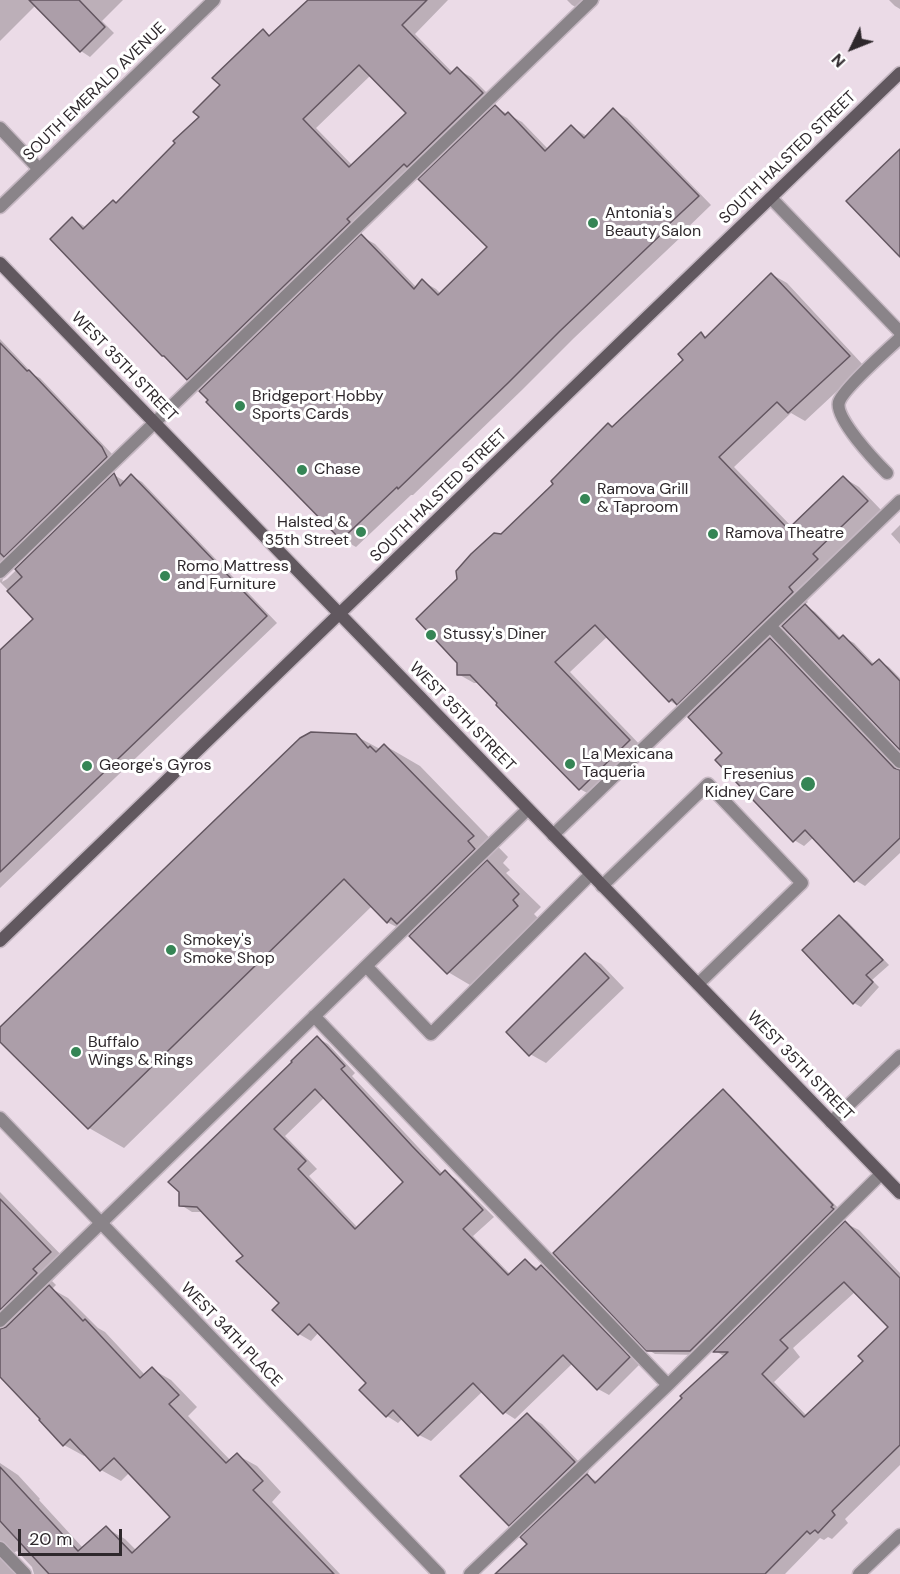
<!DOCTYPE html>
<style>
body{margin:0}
#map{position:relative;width:900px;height:1574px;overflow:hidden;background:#ebdbe7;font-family:"DM Sans",sans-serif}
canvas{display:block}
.north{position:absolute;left:822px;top:18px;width:60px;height:60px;-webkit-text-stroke:4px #fff;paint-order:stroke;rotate:227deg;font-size:16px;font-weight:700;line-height:24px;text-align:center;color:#2e282c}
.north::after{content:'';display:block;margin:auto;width:21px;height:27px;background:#2e282c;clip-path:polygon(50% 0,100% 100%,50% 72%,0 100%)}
.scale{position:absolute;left:18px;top:1529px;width:104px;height:27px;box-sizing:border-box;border:3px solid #2e282c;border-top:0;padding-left:8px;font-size:18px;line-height:21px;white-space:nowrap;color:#2e282c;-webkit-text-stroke:4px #fff;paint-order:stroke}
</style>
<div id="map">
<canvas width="900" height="1574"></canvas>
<div class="north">N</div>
<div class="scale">20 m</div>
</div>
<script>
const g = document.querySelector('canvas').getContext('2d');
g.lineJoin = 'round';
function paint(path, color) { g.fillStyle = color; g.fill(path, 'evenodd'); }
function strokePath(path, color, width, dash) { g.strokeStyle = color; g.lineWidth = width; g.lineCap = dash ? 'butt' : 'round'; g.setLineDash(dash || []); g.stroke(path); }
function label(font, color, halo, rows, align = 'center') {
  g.font = font + ' "DM Sans",sans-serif'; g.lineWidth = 6; g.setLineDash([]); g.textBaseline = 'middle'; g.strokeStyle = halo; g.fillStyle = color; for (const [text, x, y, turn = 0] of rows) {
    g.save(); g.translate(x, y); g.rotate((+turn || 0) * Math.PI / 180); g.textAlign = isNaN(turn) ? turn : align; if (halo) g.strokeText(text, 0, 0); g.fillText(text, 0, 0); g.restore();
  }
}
paint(new Path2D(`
 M 0,0 L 123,0 L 102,21 L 114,33 L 90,57 L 81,51 L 36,5 L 0,41 Z
 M 310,0 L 448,0 L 415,34 L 453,73 L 457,69 L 471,77 L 496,102 L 493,106 L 522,122 L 548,149 L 571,127 L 587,136 L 613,110 L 627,118 L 711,205 L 681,234 L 683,235 L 574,338 L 522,390 L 413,495 L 411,495 L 356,547 L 342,539 L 208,402 L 210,400 L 205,388 L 188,378 L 72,219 L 86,227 L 116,204 L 201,117 L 222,85 L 263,31 L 271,36 ZM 371,75 L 408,113 L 353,166 L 316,128 ZM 418,172 L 424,176 L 489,247 L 441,294 L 436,289 L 422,281 L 417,288 L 375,244 L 359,235 L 363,231 L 360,228 Z
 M 567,0 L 600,0 L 586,13 L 572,5 Z
 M 889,0 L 900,0 L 900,9 L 895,6 Z
 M 771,274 L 787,283 L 864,366 L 805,421 L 791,413 L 734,467 L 792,527 L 844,478 L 859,487 L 882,511 L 803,597 L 808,602 L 804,605 L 815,612 L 842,639 L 843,637 L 854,643 L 875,665 L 879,661 L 889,667 L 900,678 L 900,748 L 783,626 L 769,639 L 780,646 L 900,771 L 900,853 L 865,886 L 855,880 L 814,837 L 804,846 L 794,840 L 694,713 L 687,709 L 685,710 L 670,701 L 608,636 L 570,672 L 644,749 L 596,798 L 580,789 L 480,683 L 474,683 L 458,674 L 502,535 L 555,484 L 609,424 L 614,427 L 685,360 L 701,334 L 707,338 Z
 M 0,339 L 34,375 L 40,378 L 113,455 L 5,572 L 2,582 L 7,579 L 114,475 L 126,482 L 132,476 L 142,482 L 277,623 L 0,888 L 0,650 L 2,650 L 36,619 L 0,582 Z
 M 900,525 L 900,544 L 891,534 Z
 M 356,736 L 380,749 L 384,745 L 420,766 L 508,857 L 503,863 L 510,870 L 506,873 L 541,907 L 534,914 L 540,920 L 470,985 L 448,972 L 412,935 L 387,922 L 372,906 L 124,1148 L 89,1128 L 0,1040 L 0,1029 Z
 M 839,917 L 847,921 L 889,965 L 872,980 L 879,987 L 861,1007 L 854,1003 Z
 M 585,955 L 601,964 L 624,988 L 546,1063 L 530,1054 Z
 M 317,1038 L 328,1044 L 355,1073 L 352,1076 L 443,1174 L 445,1172 L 456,1179 L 494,1217 L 473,1236 L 511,1275 L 525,1261 L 539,1269 L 541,1267 L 553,1273 L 640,1364 L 609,1395 L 598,1389 L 573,1363 L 515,1419 L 504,1412 L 483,1391 L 431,1441 L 419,1435 L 403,1418 L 398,1423 L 387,1416 L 368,1383 L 319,1332 L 311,1341 L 299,1334 L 274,1310 L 281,1303 L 245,1256 L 204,1212 L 192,1212 L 181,1205 ZM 325,1097 L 405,1182 L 358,1228 L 309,1176 L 317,1169 L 285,1136 Z
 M 723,1091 L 730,1095 L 840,1210 L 698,1355 L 655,1354 L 647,1349 Z
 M 0,1192 L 69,1263 L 52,1281 L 56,1285 L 52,1289 L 68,1298 L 98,1328 L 105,1332 L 145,1375 L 152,1369 L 171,1380 L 197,1407 L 188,1416 L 231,1461 L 237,1455 L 257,1466 L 281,1492 L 272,1502 L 340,1574 L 34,1574 L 32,1567 L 17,1551 L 13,1553 L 21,1574 L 0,1574 L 0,1463 L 18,1475 L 40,1499 L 39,1500 L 83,1548 L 106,1528 L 125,1539 L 137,1551 L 172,1518 L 130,1472 L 121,1481 L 101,1470 L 86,1454 L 84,1456 L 64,1445 L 41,1420 L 42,1419 L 0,1375 Z
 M 845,1223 L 859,1230 L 900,1273 L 900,1465 L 845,1519 L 848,1523 L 832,1539 L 828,1537 L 824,1540 L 820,1538 L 785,1574 L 515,1574 L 529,1544 L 526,1534 L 510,1524 L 527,1415 L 542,1424 L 589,1472 L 586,1475 L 598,1482 L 725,1357 L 716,1351 ZM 855,1292 L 890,1327 L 865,1361 L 807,1416 L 774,1382 L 800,1357 L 793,1348 Z`), '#0003');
const building = new Path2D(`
 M 29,0 L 79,0 L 105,27 L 80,52 Z
 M 308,0 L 427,0 L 402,25 L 450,74 L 457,67 L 483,93 L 407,167 L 404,164 L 347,219 L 350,222 L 187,380 L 164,356 L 162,356 L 50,239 L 72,217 L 83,229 L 113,200 L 116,203 L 175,143 L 173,141 L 199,117 L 193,112 L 220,85 L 212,78 L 263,29 L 269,36 ZM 359,65 L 406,113 L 349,167 L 303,119 Z
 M 495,105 L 505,115 L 508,112 L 545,151 L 571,125 L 584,138 L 613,108 L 699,196 L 668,225 L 670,226 L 560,331 L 508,383 L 398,489 L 397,487 L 341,540 L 206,402 L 208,400 L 199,391 L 361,234 L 414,289 L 422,279 L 438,295 L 487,247 L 418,179 Z
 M 900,149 L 900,257 L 846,201 Z
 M 771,273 L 850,356 L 788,413 L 777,402 L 719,457 L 788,529 L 843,476 L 868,501 L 813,554 L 818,559 L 789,587 L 793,592 L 677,705 L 672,699 L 669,702 L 595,625 L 555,662 L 630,740 L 579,790 L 496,705 L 497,703 L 470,675 L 457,675 L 457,663 L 416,619 L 457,579 L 456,571 L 471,554 L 494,533 L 501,534 L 553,484 L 551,481 L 608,423 L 612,427 L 683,360 L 678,354 L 701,332 L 705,338 Z
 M 0,343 L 27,371 L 29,370 L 102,447 L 107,457 L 4,557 L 0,553 Z
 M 114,473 L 120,486 L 131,474 L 267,616 L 0,872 L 0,650 L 33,619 L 7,591 L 22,577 L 15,569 Z
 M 805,604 L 839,639 L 843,635 L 872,665 L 879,659 L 900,681 L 900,750 L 782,626 Z
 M 770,638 L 894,768 L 900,770 L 900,838 L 854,882 L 805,830 L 793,842 L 715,760 L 722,753 L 688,717 Z
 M 311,732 L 356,734 L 368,748 L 370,746 L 376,752 L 384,744 L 474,836 L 468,841 L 475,849 L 397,924 L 391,918 L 387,923 L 344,879 L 88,1129 L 0,1042 L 0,1027 L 300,738 Z
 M 487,860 L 519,894 L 513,900 L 518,906 L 447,974 L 409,936 Z
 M 839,915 L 883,960 L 866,975 L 873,982 L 853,1004 L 802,950 Z
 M 585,953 L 609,978 L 529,1056 L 506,1032 Z
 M 317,1036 L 345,1066 L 341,1069 L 412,1146 L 440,1175 L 445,1170 L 483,1210 L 463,1229 L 508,1275 L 525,1259 L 536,1270 L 541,1265 L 630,1357 L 597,1390 L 563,1355 L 503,1414 L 473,1383 L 418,1436 L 393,1410 L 386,1417 L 359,1390 L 366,1383 L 309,1324 L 298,1335 L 272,1310 L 279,1303 L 236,1261 L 243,1256 L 197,1207 L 179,1206 L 179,1192 L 168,1182 L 292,1062 L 291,1061 ZM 315,1089 L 403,1182 L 355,1229 L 298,1169 L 306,1161 L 274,1129 Z
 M 723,1089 L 833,1205 L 831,1207 L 834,1209 L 690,1351 L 646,1351 L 553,1253 Z
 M 0,1199 L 51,1252 L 33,1269 L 37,1273 L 0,1310 Z
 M 845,1221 L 900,1278 L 900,1445 L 832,1511 L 835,1515 L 818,1533 L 815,1530 L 810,1534 L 807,1531 L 765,1574 L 495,1574 L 527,1544 L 520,1537 L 587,1474 L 595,1483 L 682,1398 L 680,1396 L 728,1352 L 713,1352 ZM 844,1282 L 888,1327 L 858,1356 L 863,1361 L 804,1417 L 762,1374 L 788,1348 L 780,1340 Z
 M 49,1285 L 83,1321 L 85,1319 L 140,1378 L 152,1367 L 179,1395 L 169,1404 L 226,1463 L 237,1453 L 263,1481 L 253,1490 L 334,1574 L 49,1574 L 0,1521 L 0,1467 L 78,1551 L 106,1526 L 132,1553 L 170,1517 L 114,1458 L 100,1471 L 70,1439 L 63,1446 L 39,1420 L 40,1419 L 0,1377 L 0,1329 L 6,1327 Z
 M 527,1413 L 575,1462 L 509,1526 L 460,1476 Z`);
paint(building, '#ac9ea9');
strokePath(building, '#635660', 1.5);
const service = new Path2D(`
 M 0,128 L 39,169
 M 887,473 C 876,462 834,418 839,402 C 843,389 888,349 900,338
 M 0,572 L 592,0
 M 770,626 L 900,762
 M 553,835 L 900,501
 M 602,886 L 708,784 L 802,883 L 698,984
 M 366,966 L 431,1034 L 591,874
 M 314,1016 L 668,1385
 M 0,1321 L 528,809
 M 0,1548 L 25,1574
 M 470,1574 L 668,1385 L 881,1174`);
const minor = new Path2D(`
 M 771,198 L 900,332
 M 0,207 L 214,0
 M 0,1118 L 439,1574
 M 831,1122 L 900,1056
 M 859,1574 L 900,1535`);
const secondary = new Path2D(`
 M 0,263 L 900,1193
 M 0,941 L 900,73`);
strokePath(service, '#c5b7c2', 15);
strokePath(minor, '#c5b7c2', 15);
strokePath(secondary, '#c5b7c2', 15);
strokePath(service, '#8a8489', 12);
strokePath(minor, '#8a8489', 12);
strokePath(secondary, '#61585f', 12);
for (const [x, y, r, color] of [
 [593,223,6,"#358555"],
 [240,406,6,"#358555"],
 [302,470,6,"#358555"],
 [585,499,6,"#358555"],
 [361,532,6,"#358555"],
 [713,534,6,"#358555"],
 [165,576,6,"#358555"],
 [431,635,6,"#358555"],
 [570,764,6,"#358555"],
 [87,766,6,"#358555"],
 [808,784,8,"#358555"],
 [171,950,6,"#358555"],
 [76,1052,6,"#358555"]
]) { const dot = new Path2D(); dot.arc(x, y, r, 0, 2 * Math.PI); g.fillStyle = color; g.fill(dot); strokePath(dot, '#fff', 2); }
label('16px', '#2e282c', '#fff', [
 ["SOUTH EMERALD AVENUE",95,92,-44],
 ["SOUTH HALSTED STREET",788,158,-44],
 ["WEST 35TH STREET",124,367,46],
 ["SOUTH HALSTED STREET",439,496,-44],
 ["WEST 35TH STREET",462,717,46],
 ["WEST 35TH STREET",800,1066,46],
 ["WEST 34TH PLACE",231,1335,46]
]);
label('16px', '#2e282c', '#fff', [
 ["Antonia's",605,214],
 ["Beauty Salon",605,232],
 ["Bridgeport Hobby",252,397],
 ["Sports Cards",252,415],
 ["Chase",314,470],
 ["Ramova Grill",597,490],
 ["& Taproom",597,508],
 ["Halsted &",349,523,"right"],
 ["35th Street",349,541,"right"],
 ["Ramova Theatre",725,534],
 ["Romo Mattress",177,567],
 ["and Furniture",177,585],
 ["Stussy's Diner",443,635],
 ["La Mexicana",582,755],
 ["Taqueria",582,773],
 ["George's Gyros",99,766],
 ["Fresenius",794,775,"right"],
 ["Kidney Care",794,793,"right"],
 ["Smokey's",183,941],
 ["Smoke Shop",183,959],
 ["Buffalo",88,1043],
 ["Wings & Rings",88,1061]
], 'left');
</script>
